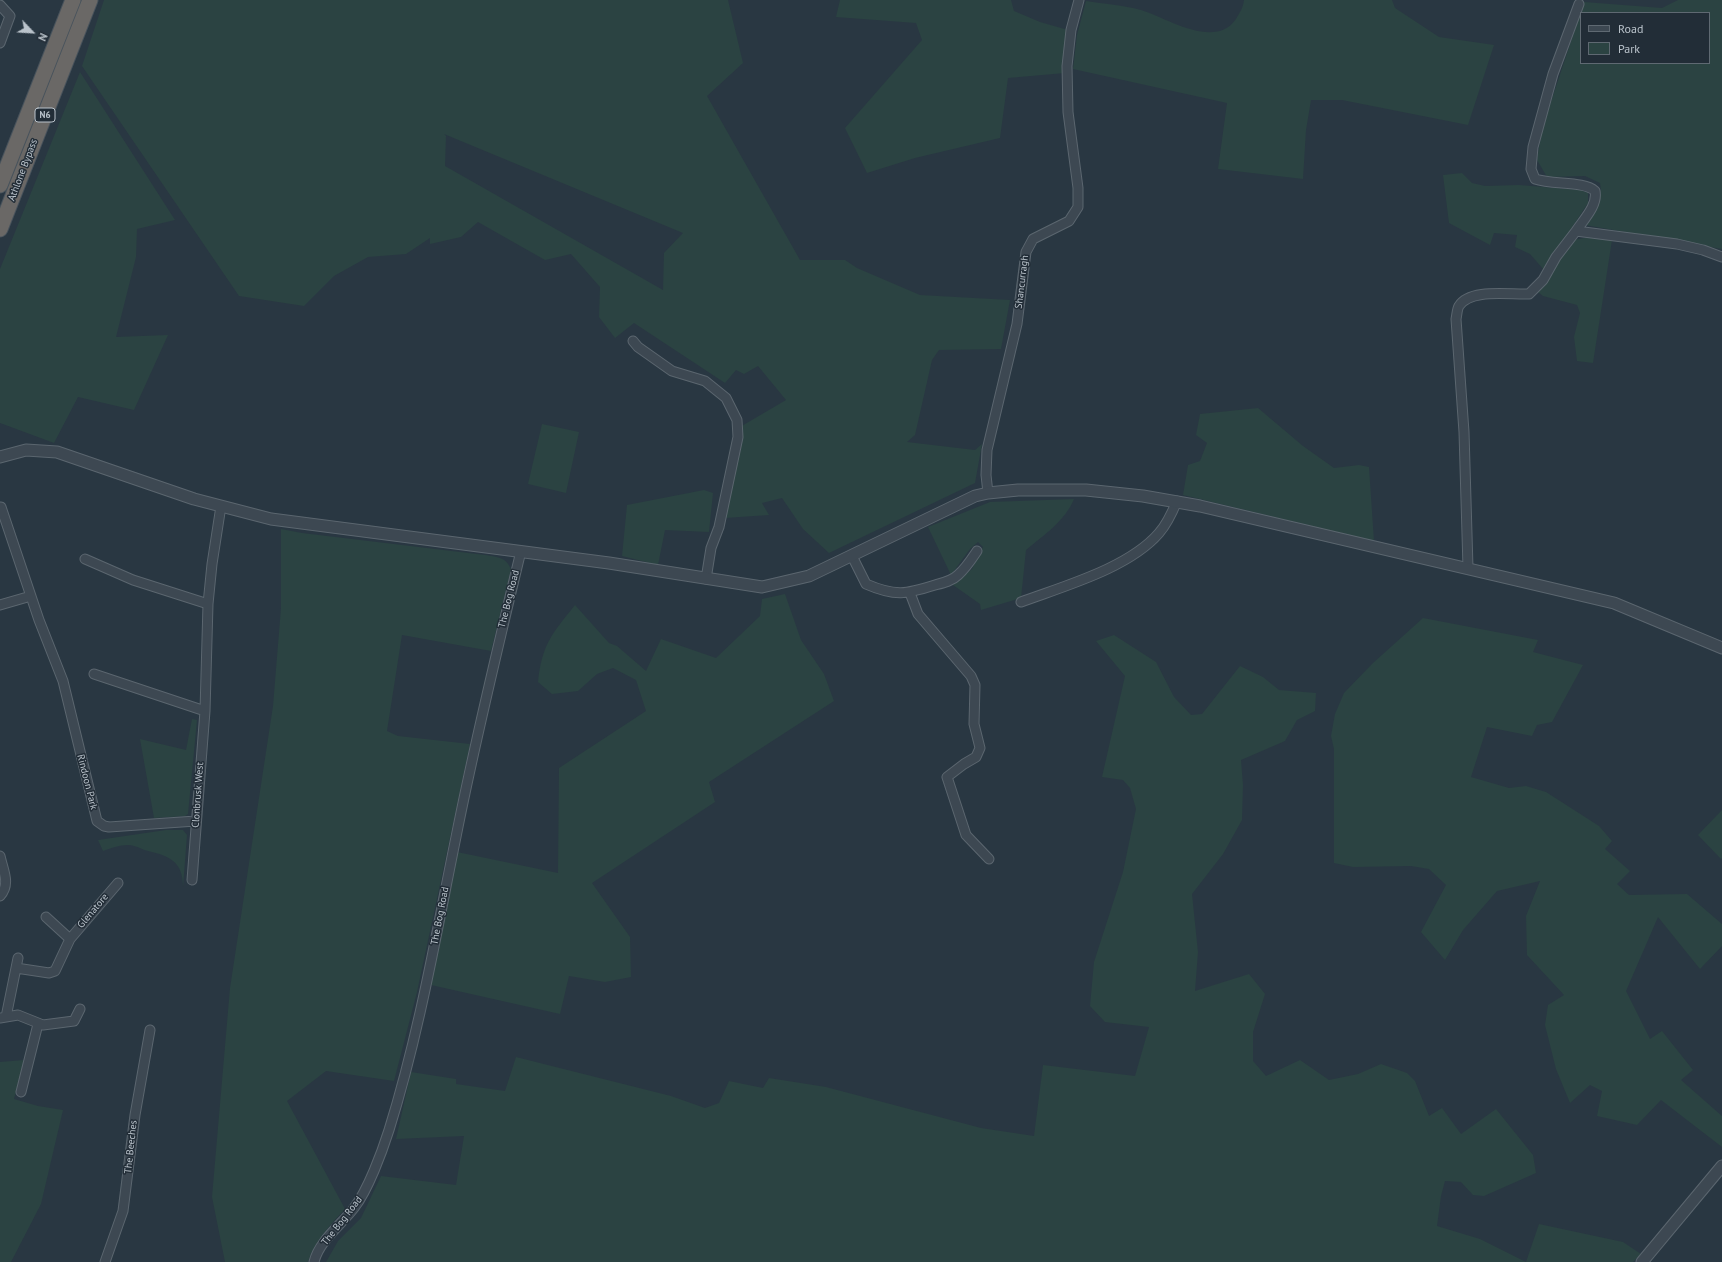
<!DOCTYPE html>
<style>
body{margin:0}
#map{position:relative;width:1722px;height:1262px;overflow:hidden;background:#293742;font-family:"PT Sans",sans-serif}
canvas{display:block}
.legend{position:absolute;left:1580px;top:12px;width:130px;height:52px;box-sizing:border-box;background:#222d37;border:1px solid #5f6972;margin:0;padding:5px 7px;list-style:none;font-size:12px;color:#bac3cb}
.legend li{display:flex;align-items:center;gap:8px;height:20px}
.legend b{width:20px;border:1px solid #5f6972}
.north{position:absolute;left:12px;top:12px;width:40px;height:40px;-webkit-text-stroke:3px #222d37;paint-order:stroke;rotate:115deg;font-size:11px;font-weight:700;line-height:16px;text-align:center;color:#bac3cb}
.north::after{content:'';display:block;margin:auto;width:14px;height:18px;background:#bac3cb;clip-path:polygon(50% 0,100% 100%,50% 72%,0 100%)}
</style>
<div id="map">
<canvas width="1722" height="1262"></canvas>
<ul class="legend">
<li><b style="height:5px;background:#3d4852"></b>Road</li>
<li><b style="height:11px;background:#2b4342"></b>Park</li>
</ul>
<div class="north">N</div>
</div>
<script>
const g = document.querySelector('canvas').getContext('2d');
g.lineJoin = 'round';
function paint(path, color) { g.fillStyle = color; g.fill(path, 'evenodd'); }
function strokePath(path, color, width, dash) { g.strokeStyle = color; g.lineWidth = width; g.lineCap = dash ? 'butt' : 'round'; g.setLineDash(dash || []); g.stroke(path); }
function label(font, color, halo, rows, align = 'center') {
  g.font = font + ' "PT Sans",sans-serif'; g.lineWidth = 3; g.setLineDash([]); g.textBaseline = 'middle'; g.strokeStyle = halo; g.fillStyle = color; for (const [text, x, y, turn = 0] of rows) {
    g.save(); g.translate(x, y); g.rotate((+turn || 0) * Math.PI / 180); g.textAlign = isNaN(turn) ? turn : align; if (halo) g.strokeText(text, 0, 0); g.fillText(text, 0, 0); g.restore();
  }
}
paint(new Path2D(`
 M 104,0 L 728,0 L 743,63 L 707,96 L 800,260 L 845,260 L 857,268 L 920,295 L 1010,300 L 1001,349 L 939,350 L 932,360 L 915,435 L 907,442 L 975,450 L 982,444 L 975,483 L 829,553 L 803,529 L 782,498 L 762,503 L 769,515 L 725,518 L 740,427 L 786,400 L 758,366 L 744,374 L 736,370 L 725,383 L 634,323 L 615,338 L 599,317 L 600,287 L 571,254 L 545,260 L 478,222 L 461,237 L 430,244 L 430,238 L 406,254 L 368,257 L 334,276 L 304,306 L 239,296 L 82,66 ZM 444,134 L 683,233 L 664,253 L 663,290 L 445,166 L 446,136 Z
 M 840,0 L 1011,0 L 1014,11 L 1040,22 L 1068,30 L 1065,73 L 1008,78 L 1000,138 L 915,158 L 867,173 L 845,128 L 922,40 L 916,23 L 836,17 Z
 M 1244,0 L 1392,0 L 1395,8 L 1439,37 L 1494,45 L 1468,125 L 1342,100 L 1311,100 L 1306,130 L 1303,179 L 1218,169 L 1227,103 L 1073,69 L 1077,35 L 1086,1 C 1104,4 1123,5 1141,10 C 1167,18 1215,50 1236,19 C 1240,12 1243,8 1244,0 Z
 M 1678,0 L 1722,0 L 1722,249 L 1585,225 C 1595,211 1603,200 1600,183 L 1585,176 L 1547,177 L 1537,160 L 1542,129 L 1584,2 L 1662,8 ZM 1581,13 L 1709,13 L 1709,63 L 1581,63 Z
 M 80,72 L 175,220 L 137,229 L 136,257 L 116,337 L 168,335 L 134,410 L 78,397 L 54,443 L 0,423 L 0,269 Z
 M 1462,173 L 1472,183 L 1485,186 L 1519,185 L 1581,190 L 1588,193 L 1588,203 L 1544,270 L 1530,254 L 1515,247 L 1517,235 L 1494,233 L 1490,245 L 1449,223 L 1443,175 Z
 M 1590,237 L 1612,240 L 1593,363 L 1577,361 L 1574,337 L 1580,313 L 1577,305 L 1543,296 L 1538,292 L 1573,240 Z
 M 1258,408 L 1303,446 L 1334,468 L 1359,465 L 1369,467 L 1374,541 L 1183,495 L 1188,465 L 1200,461 L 1207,443 L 1196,435 L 1200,414 Z
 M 542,424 L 579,432 L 566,493 L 528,484 Z
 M 704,490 L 713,493 L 709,532 L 665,530 L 658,565 L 622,556 L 627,505 Z
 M 1074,499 C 1065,521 1044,535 1026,550 L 1021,598 L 981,610 L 980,604 L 953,585 L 972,569 L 983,547 L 978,542 L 970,549 L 951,575 L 928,527 L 990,502 Z
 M 281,529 L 302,533 L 485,555 C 497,557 506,557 511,569 L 491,651 L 402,635 L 387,731 L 398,736 L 470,744 L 417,992 L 394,1081 L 326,1071 L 287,1101 L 345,1209 C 330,1225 315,1241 308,1262 L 225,1262 L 212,1197 L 230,988 L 273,706 L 281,608 Z
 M 785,594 L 801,640 L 824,674 L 834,701 L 709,782 L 715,802 L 592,883 L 630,937 L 631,977 L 605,982 L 569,976 L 560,1014 L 431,985 L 457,852 L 558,873 L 559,768 L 646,711 L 636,680 L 613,668 L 597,674 L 578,691 L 552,694 L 538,682 C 542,644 552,634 575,605 L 609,643 L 617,646 L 646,671 L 661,639 L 716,658 L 760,616 L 762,599 Z
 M 1423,618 L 1538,640 L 1533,652 L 1583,665 L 1552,722 L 1537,725 L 1532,736 L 1487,727 L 1471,777 L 1509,788 L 1526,786 L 1546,792 L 1599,826 L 1612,841 L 1605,849 L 1630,871 L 1617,884 L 1629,895 L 1687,894 L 1722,924 L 1722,946 L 1700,969 L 1658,917 L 1626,991 L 1650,1039 L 1662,1031 L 1693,1070 L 1681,1080 L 1722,1116 L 1722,1147 L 1661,1100 L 1637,1125 L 1597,1116 L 1602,1091 L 1590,1085 L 1570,1103 L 1556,1069 L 1545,1025 L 1548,1005 L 1564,995 L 1527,955 L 1526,916 L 1540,881 L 1497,891 L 1463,930 L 1445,960 L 1421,932 L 1446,885 L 1429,869 L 1411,866 L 1353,867 L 1334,863 L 1334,749 L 1331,736 L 1335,714 L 1344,693 L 1373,663 Z
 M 1114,635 L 1156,662 L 1174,697 L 1191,715 L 1202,714 L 1240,666 L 1263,677 L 1279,690 L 1316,693 L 1315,711 L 1297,720 L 1285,741 L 1241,760 L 1243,785 L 1242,820 L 1223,854 L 1192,894 L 1198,952 L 1195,991 L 1249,974 L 1265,994 L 1253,1032 L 1253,1061 L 1266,1076 L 1300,1060 L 1329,1080 L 1358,1074 L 1381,1064 L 1407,1073 L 1415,1081 L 1429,1116 L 1442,1108 L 1461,1134 L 1496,1109 L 1533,1155 L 1536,1173 L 1484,1196 L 1473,1195 L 1461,1182 L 1445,1181 L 1441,1196 L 1437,1226 L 1480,1239 L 1526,1262 L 1539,1224 L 1623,1242 L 1641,1254 L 1633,1262 L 326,1262 L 338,1241 L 361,1218 L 381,1176 L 456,1185 L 464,1136 L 396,1139 L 411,1072 L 456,1079 L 456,1084 L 505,1091 L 516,1057 L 671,1096 L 705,1108 L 719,1103 L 729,1081 L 763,1088 L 769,1078 L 826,1087 L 981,1128 L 1034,1136 L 1043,1065 L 1135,1076 L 1149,1027 L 1105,1022 L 1090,1006 L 1094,962 L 1123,872 L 1136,809 L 1130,788 L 1123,780 L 1102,777 L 1125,676 L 1096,641 Z
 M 192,719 L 197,720 L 188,814 L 185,816 L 154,818 L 140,739 L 186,750 Z
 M 1722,810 L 1722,858 L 1721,859 L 1698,835 Z
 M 166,830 L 183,830 L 187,835 L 183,887 C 183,862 170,856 148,851 C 143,850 139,847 134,846 C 125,843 112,848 103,851 L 98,840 Z
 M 24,1060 L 14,1099 L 38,1106 L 63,1110 L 41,1204 L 11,1262 L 0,1262 L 0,1062 Z`), '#2b4342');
const minor = new Path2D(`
 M 0,5 L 10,16 L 0,43
 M 1576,231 C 1584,219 1598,205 1595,191 C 1584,181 1553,185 1535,179 L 1531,169 L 1533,147 L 1553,74 L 1579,4
 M 633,341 L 638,347 L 672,371 L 705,381 L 726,398 L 737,420 L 738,437 L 719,527 L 711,548 L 706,579
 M 988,493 L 986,475 L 987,450 L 1017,324 L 1026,252 L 1033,239 L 1069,221 L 1078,207 L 1078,188 L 1068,112 L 1067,66 L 1071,30 L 1079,0
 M 1,507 L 39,620 L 63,681 L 97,821 L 104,826 L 109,827 L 196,821
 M 852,556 L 866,584 C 896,597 906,594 935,585 C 943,583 952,581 958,575 C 966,568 971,560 977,551
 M 85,559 L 133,580 L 208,604
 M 1468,568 L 1464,432 L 1456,319 C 1457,315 1457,309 1459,306 C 1470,288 1510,295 1529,294 L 1543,280 L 1556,257 L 1576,231 L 1677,244 L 1703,250 L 1722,257
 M 910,593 L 918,614 L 971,676 L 975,685 L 974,724 L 980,748 L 976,757 L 964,764 L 947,777 L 966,835 L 989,859
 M 1021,602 C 1064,586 1129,568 1159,533 C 1167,524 1172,513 1177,501
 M 0,605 L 31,596
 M 94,674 L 205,711
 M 0,856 C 3,870 11,884 0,896
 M 192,880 L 205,711 L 208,604 L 212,564 L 221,506
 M 46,917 L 70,939
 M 16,968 L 49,973 L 55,971 L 70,939 L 118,883
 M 6,1017 L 18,958
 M 0,1018 L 18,1015 L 43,1025 L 74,1021 L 80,1009
 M 21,1092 L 38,1024
 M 105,1262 L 123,1211 L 135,1115 L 150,1030
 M 314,1262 C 319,1241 341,1225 354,1208 C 368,1190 382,1152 389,1130 C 419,1034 436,935 456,837 C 475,741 498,646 521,551`);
const tertiary = new Path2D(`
 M 0,457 L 26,450 L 57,452 L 194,499 L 271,519 L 609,563 L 762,587 L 809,576 L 975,496 L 988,493 L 1018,490 L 1086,490 L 1143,496 L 1200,506 L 1614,603 L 1722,648
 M 1642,1262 L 1722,1166`);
const trunk = new Path2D(`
 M 0,185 L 73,0
 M 0,229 L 90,0`);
strokePath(minor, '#5b666f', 11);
strokePath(tertiary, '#5b666f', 13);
strokePath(trunk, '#48535c', 17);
strokePath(minor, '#3d4852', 9);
strokePath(tertiary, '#3d4852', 11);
strokePath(trunk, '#6a6866', 15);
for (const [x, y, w] of [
 [45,115,20]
]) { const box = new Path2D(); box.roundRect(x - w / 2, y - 7, w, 14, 3); g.fillStyle = '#222d37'; g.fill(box); strokePath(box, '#bac3cb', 1); }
label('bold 9px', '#bac3cb', null, [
 ["N6",45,115]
]);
label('10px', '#bac3cb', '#222d37', [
 ["Athlone Bypass",23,170,-69],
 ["Shancurragh",1022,282,-83],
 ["The Bog Road",509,599,-76],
 ["Rindoon Park",87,782,76],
 ["Clonbrusk West",198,795,-86],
 ["Glenatore",93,911,-50],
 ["The Bog Road",440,916,-79],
 ["The Beeches",131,1147,-84],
 ["The Bog Road",342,1221,-52]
]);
</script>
